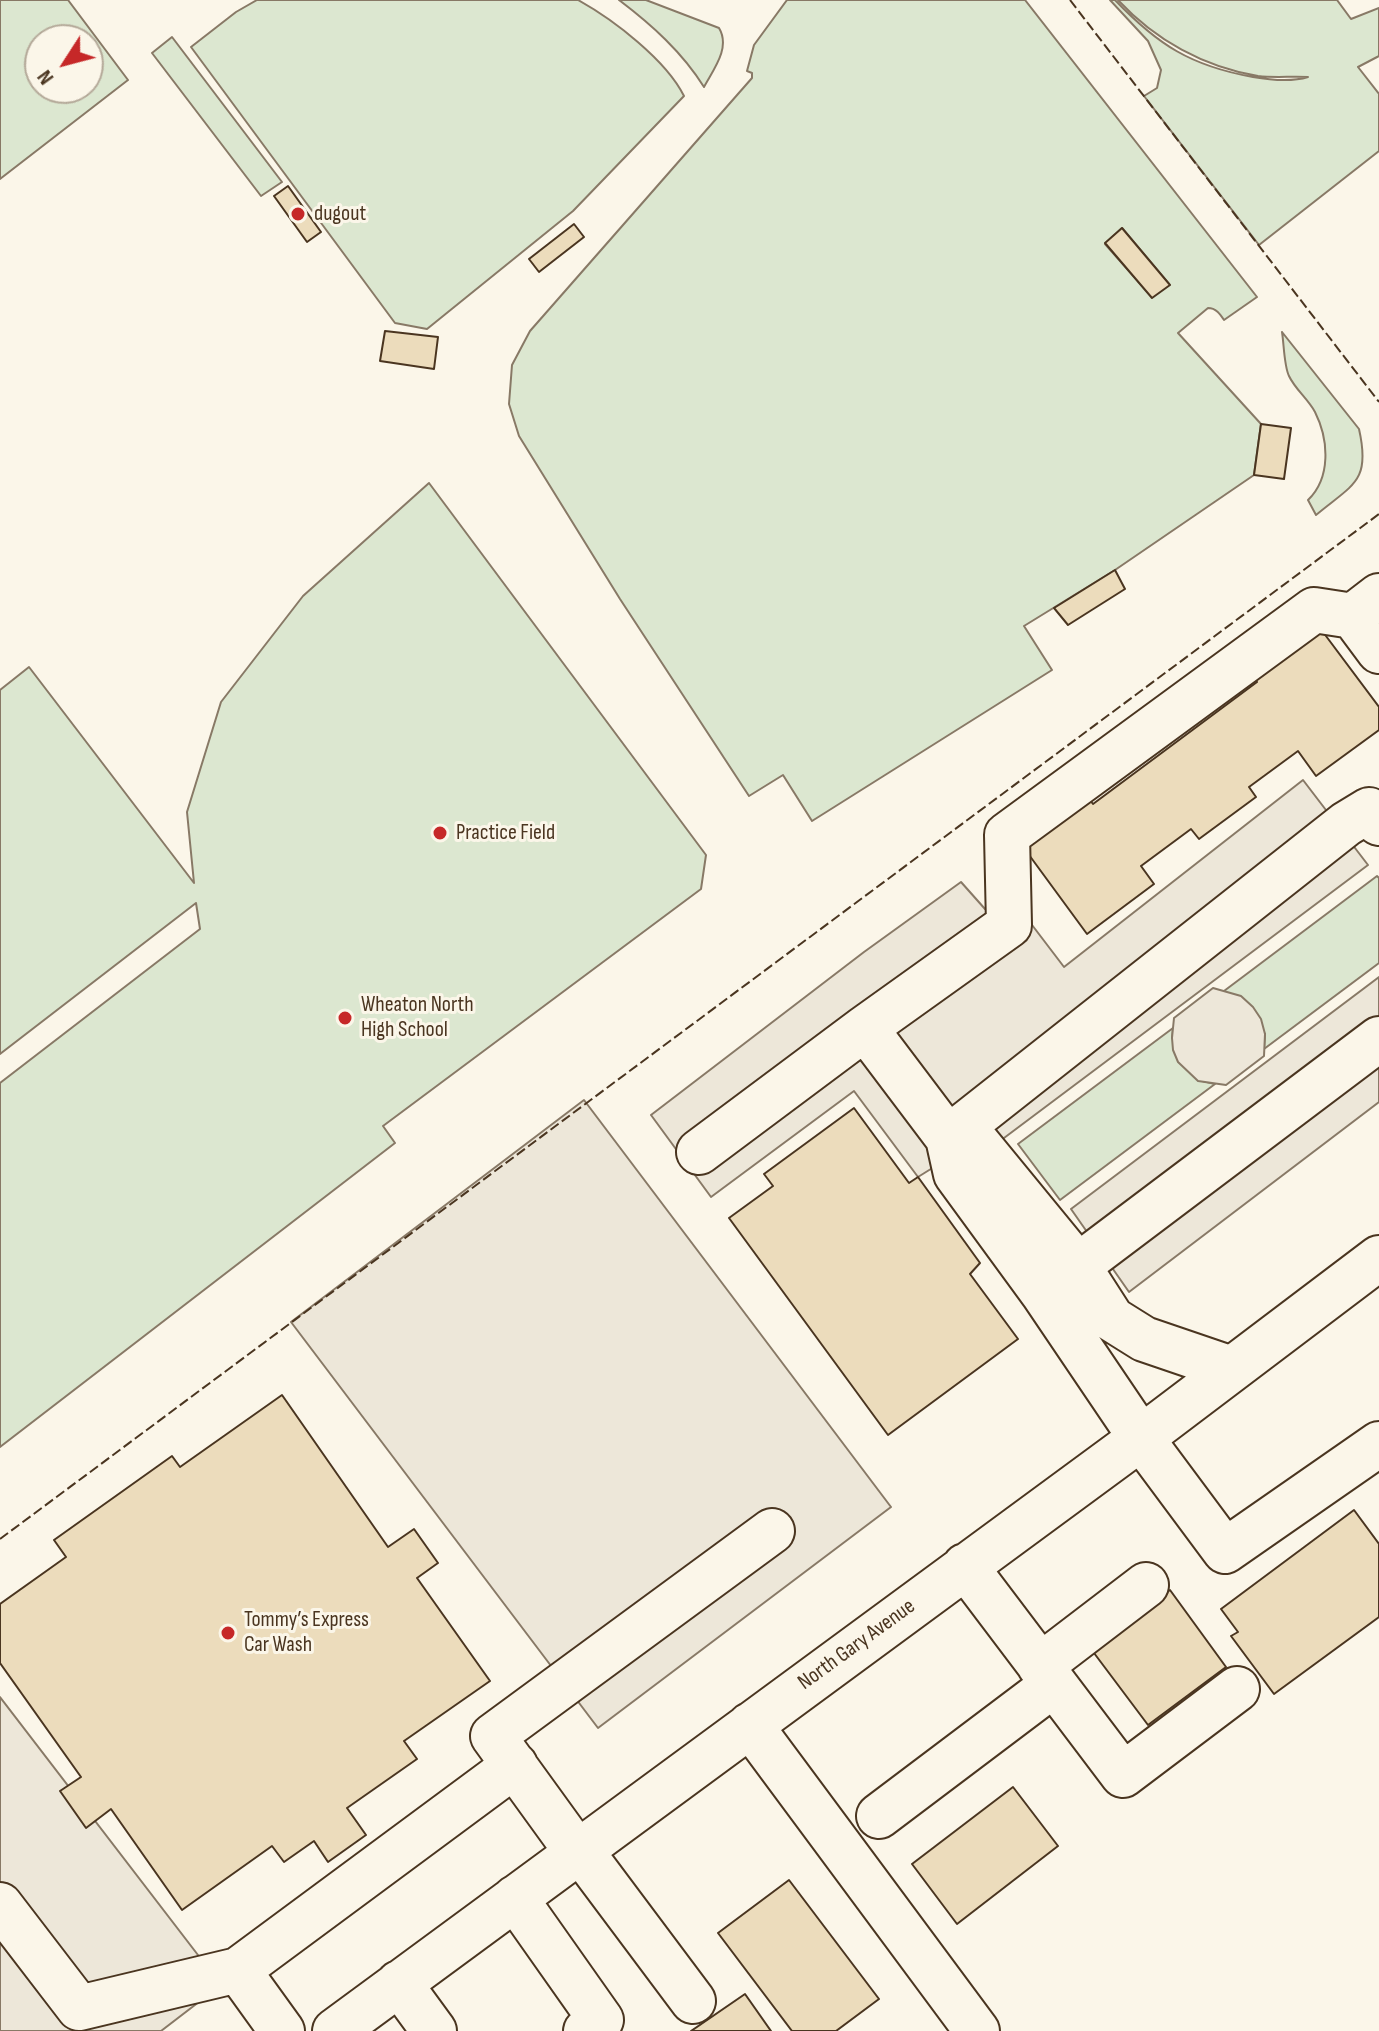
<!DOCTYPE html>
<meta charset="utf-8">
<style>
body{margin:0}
#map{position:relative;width:1379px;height:2031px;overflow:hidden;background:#fbf6e9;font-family:"Sofia Sans Condensed",sans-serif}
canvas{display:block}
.north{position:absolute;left:24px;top:24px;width:80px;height:80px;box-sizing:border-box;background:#fbf6e9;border:2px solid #b4a999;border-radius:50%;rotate:234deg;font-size:22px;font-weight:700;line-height:32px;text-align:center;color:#4a3520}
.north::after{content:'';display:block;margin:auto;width:28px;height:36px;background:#c62828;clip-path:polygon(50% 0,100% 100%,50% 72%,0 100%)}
</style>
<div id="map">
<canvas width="1379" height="2031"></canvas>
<div class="north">N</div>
</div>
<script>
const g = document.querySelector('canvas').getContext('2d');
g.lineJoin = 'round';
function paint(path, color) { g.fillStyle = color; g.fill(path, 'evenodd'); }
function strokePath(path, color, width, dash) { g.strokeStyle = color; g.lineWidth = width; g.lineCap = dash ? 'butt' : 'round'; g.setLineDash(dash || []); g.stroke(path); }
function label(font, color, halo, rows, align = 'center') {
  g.font = font + ' "Sofia Sans Condensed",sans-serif'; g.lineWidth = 6; g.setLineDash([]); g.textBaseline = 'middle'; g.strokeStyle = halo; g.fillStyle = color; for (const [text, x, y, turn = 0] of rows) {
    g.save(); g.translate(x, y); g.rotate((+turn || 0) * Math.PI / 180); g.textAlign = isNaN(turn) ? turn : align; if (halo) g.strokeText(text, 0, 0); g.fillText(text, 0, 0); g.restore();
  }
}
const green = new Path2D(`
 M 0,0 L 68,0 L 128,80 L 0,179 ZM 88,40 L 88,88 L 40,88 L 40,40 Z
 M 257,0 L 578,0 C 614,20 666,60 684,96 L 573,211 L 427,329 L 395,323 L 191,47 L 236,12 Z
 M 619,0 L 646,0 L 719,28 C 731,48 713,70 704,87 C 682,52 652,25 619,0 Z
 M 787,0 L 1025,0 L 1257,297 L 1224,320 C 1220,314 1216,308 1208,308 L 1178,333 L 1261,424 L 1254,475 L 1115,570 L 1024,626 L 1052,670 L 812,821 L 783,775 L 749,796 L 620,599 L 519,436 L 509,404 L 512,365 L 530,331 L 752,78 L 752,73 L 747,71 L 754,45 ZM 1122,228 L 1169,284 L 1152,297 L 1105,244 Z
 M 1110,0 L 1115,0 C 1158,45 1191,66 1253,77 C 1270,80 1292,82 1308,77 C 1292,76 1275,78 1258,76 C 1204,67 1155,40 1118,0 L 1337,0 L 1351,19 L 1379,8 L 1379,56 L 1358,67 L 1379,94 L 1379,151 L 1259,245 L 1144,96 L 1157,88 L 1161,70 L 1148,41 Z
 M 172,37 L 282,182 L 261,196 L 152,53 Z
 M 1282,332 L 1359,429 C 1371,482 1353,484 1316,515 L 1308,500 C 1331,478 1329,440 1315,412 C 1308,399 1295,389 1289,376 C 1284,366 1284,344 1282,332 Z
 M 429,483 L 706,855 L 701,889 L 383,1126 L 395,1143 L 0,1447 L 0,1083 L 200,929 L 196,903 L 0,1054 L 0,690 L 29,667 L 194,883 L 187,812 L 221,702 L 303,596 Z
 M 1377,876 L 1379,878 L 1379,963 L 1264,1049 L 1265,1034 L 1224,991 Z
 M 1173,1028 L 1172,1038 L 1198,1080 L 1215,1084 L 1060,1200 L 1018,1144 Z`);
paint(green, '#dce7d0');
strokePath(green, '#887966', 2);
const parking = new Path2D(`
 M 1303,780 L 1368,865 L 956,1174 L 942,1162 L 918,1177 L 854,1091 L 711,1197 L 651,1115 L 864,952 L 961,882 L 985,909 L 1029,921 L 1064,967 Z
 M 1379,977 L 1379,1102 L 1129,1292 L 1071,1209 Z
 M 1213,988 L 1241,996 L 1253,1007 L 1261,1019 L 1265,1034 L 1264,1056 L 1226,1085 L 1198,1081 L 1178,1062 L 1173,1050 L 1172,1038 L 1174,1018 Z
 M 584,1100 L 891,1507 L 598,1728 L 291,1322 Z
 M 0,1697 L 221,1985 L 161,2031 L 0,2031 Z`);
paint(parking, '#ede7d9');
strokePath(parking, '#887966', 2);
const building = new Path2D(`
 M 288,186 L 321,232 L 307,242 L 274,196 Z
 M 574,224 L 584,237 L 539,272 L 529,259 Z
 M 1122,228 L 1170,285 L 1152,298 L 1105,243 Z
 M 385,331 L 438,337 L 434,369 L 380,361 Z
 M 1261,424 L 1291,428 L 1284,479 L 1254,475 Z
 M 1115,570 L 1125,589 L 1068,625 L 1054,608 Z
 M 1317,624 L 1379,707 L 1379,730 L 1316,776 L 1298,751 L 1249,787 L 1256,797 L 1199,839 L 1191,829 L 1141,866 L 1154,884 L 1087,934 L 1021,844 L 1086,795 L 1093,804 L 1257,682 L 1251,673 Z
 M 854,1108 L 909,1183 L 918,1177 L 980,1263 L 970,1274 L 1018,1339 L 888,1435 L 729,1218 L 773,1186 L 764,1174 Z
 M 282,1395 L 388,1547 L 414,1529 L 438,1563 L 417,1578 L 490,1681 L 404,1741 L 417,1759 L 347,1808 L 366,1835 L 328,1862 L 314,1841 L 284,1862 L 272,1846 L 182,1910 L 111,1809 L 86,1828 L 60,1791 L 81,1777 L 0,1663 L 0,1604 L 66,1557 L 54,1540 L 172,1456 L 180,1467 Z
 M 1354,1510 L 1379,1544 L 1379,1617 L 1274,1694 L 1231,1636 L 1238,1632 L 1221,1609 Z
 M 1170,1590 L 1226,1667 L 1148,1725 L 1091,1649 Z
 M 1013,1787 L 1058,1846 L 957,1924 L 912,1864 Z
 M 789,1880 L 879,1999 L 836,2031 L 792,2031 L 718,1933 Z
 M 745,1994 L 771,2031 L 691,2031 Z`);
paint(building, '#ecdcbc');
strokePath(building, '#4a3520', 2);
const minor = new Path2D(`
 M 1379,596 L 1353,616 L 1379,651
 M 865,1028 L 1009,925 L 1007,835 L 1314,610 L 1353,616
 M 699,1152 L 865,1028 L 948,1138 L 1346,824 L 1369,810 L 1379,823
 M 1054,1284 L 1379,1039
 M 1232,1369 L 1144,1339 L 1112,1319 L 1078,1266 L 978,1144 L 948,1138 L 956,1174 L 1043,1293 L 1141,1438 L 1225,1551 L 1379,1444
 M 965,1566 L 1123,1775 L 1237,1689
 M 1040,1666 L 1146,1585
 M 750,1725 L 977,2031
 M 879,1816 L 1054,1684
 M 580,1850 L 693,2001
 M 577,1852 L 493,1736 L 772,1531
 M 515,1898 L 601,2020 L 586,2031
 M 0,1905 L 79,2008 L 238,1970 L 515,1765
 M 238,1970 L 282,2031
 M 399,1983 L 434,2031
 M 335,2031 L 1141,1438 L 1379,1258`);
strokePath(minor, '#4a3520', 48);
strokePath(minor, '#fbf6e9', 44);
strokePath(new Path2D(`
 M 1070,0 L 1379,402
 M 0,1539 L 1379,514`), '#4a3520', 2, [10, 4]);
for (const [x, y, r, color] of [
 [298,214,8,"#c62828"],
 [440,833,8,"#c62828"],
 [345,1018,8,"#c62828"],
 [228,1633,8,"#c62828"]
]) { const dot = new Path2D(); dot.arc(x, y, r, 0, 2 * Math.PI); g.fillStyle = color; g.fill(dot); strokePath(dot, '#fbf6e9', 3); }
label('22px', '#4a3520', '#fbf6e9', [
 ["dugout",314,214],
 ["Practice Field",456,833],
 ["Wheaton North",361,1005],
 ["High School",361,1030],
 ["Tommy’s Express",244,1620],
 ["Car Wash",244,1645]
], 'left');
label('22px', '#4a3520', '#fbf6e9', [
 ["North Gary Avenue",857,1645,-36]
]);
</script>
